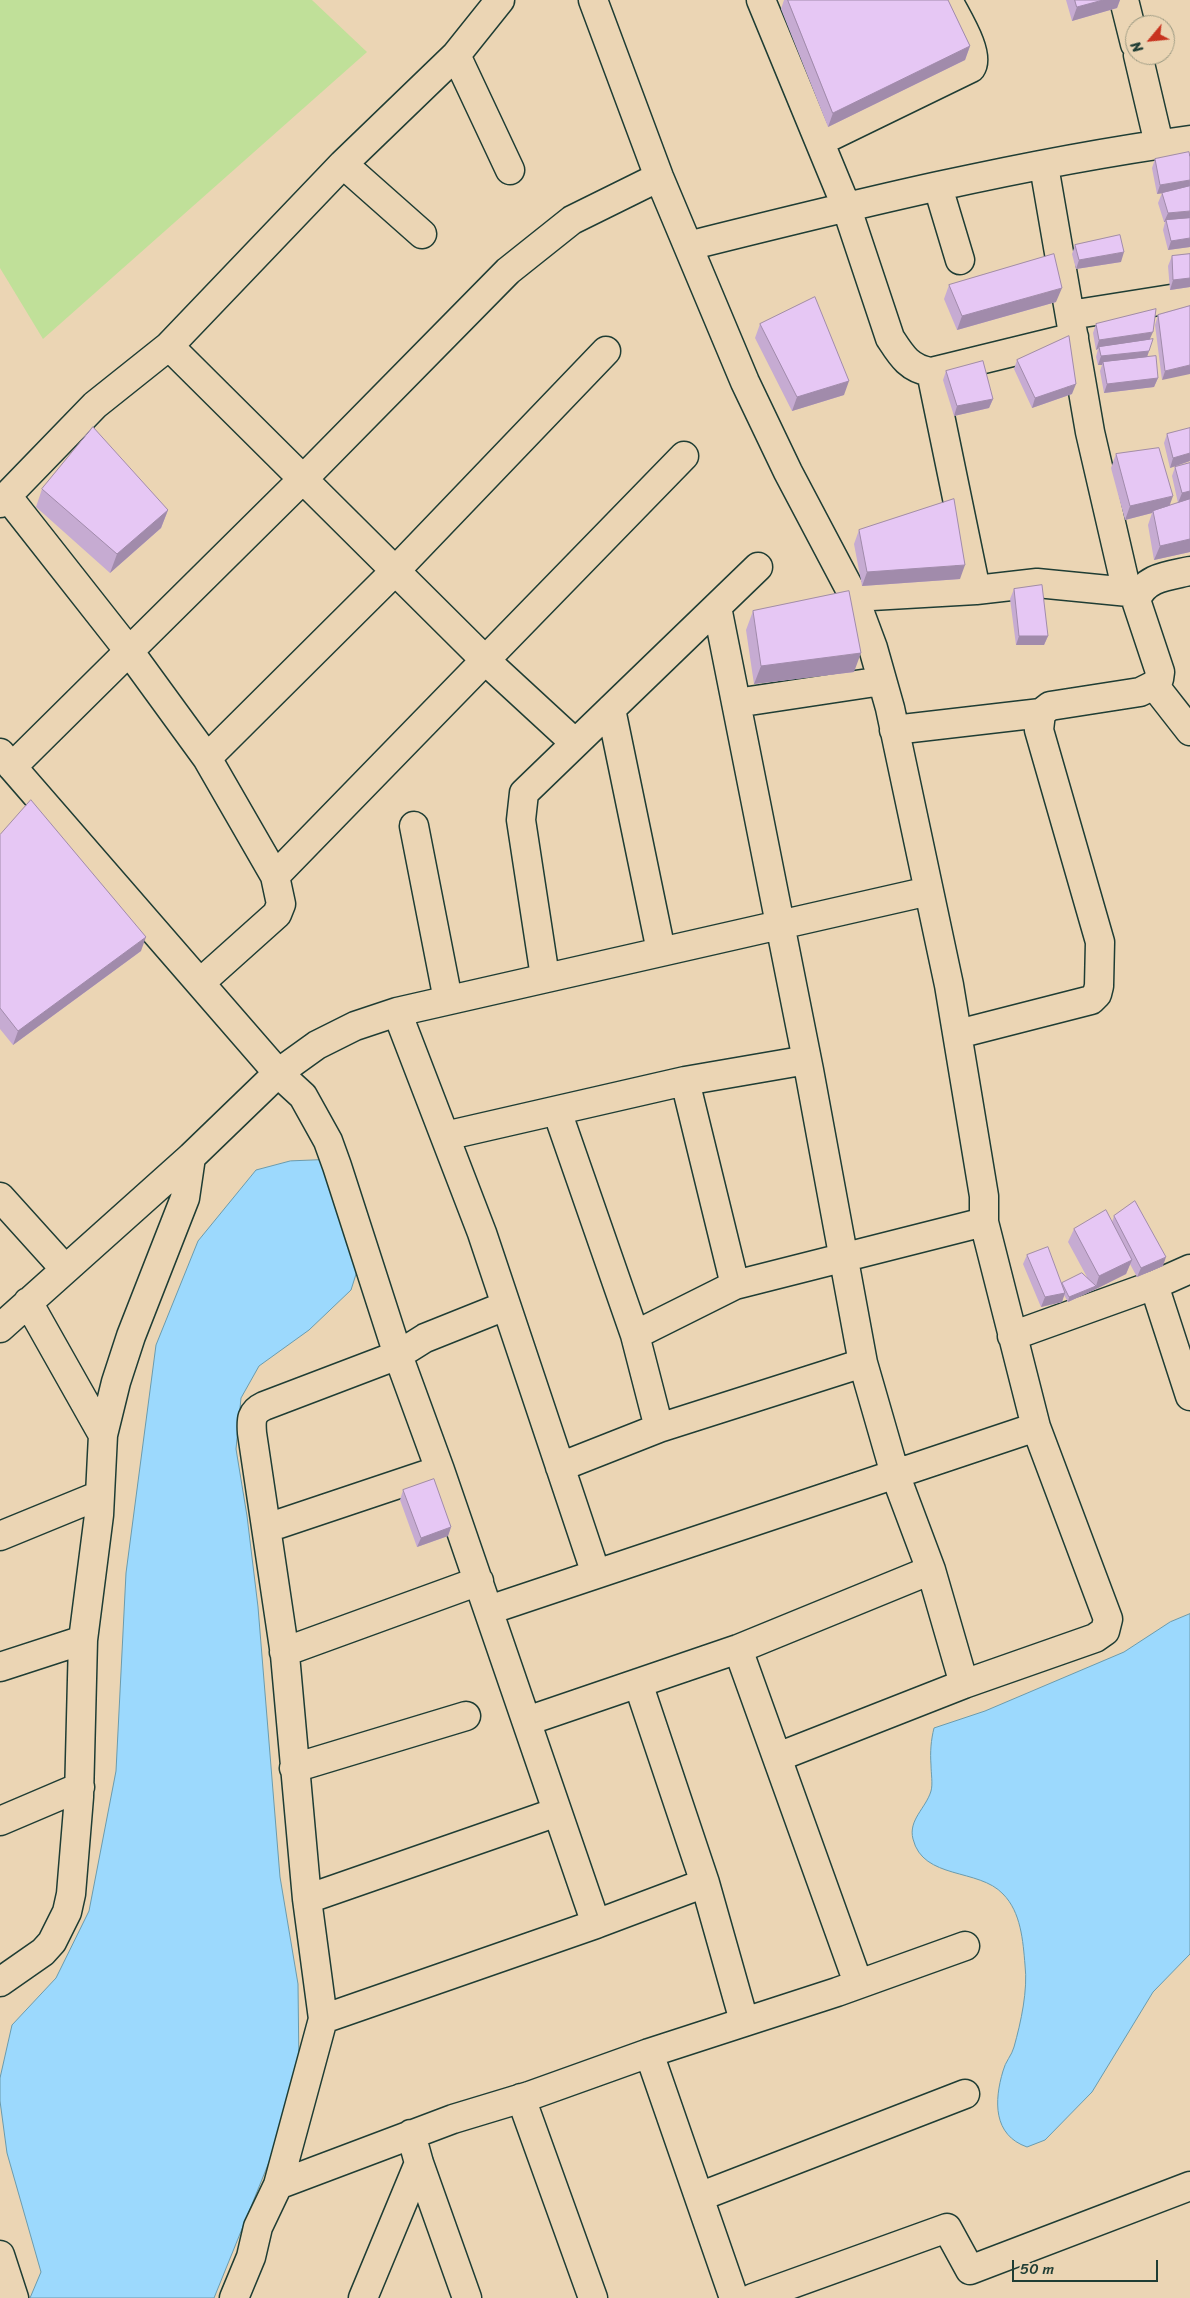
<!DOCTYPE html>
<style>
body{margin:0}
#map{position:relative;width:1190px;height:2298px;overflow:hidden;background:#ebd5b4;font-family:Sriracha,sans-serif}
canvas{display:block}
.north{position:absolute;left:1125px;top:15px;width:50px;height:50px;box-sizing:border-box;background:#ebd5b4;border:1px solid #999881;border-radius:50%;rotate:242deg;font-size:14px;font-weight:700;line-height:20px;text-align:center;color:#1f3d34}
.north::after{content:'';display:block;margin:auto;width:18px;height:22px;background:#c8321e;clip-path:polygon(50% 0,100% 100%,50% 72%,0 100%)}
.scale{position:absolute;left:1012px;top:2260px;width:146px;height:22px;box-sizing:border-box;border:2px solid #1f3d34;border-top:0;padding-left:6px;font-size:15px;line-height:18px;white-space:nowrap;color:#1f3d34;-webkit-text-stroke:4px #ebd5b4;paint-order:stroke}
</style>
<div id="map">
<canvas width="1190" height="2298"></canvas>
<div class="north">N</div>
<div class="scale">50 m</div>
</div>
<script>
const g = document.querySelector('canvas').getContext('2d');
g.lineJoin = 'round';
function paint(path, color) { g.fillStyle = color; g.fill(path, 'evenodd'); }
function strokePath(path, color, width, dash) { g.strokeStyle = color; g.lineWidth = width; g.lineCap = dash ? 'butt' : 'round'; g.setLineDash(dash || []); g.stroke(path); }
paint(new Path2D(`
 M 0,0 L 312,0 L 367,52 L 43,339 L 0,268 Z`), '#c0e099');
const water = new Path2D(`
 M 321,1160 L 363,1252 L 351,1290 L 309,1330 L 259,1366 L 241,1398 L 236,1449 L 247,1516 L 258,1607 L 280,1877 L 298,1984 L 299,2070 L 282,2130 L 214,2298 L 30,2298 L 41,2272 L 7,2153 L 0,2101 L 0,2078 L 12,2025 L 56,1978 L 89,1911 L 116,1771 L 126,1573 L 156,1345 L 198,1241 L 256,1170 L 290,1161 Z
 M 1190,1614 L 1190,1954 L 1153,1992 L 1092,2092 L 1045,2140 L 1027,2147 C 993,2135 994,2101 1003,2071 C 1005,2062 1012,2055 1014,2047 C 1021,2022 1028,1990 1025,1965 C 1023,1941 1021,1912 1003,1894 C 979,1868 923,1880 913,1839 C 908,1820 926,1808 931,1791 C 933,1784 931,1773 931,1765 C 930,1752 931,1740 934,1728 L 985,1711 L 1124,1652 L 1170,1622 Z`);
paint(water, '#9cd9fd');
strokePath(water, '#6a9bad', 1);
const minor = new Path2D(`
 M 593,0 L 659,177 L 745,382 L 788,472 L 854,597 L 873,648 L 890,708 L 949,985 L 984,1196 L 984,1222 L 1036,1427 L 1108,1619 L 1105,1631 L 1095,1638 L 964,1684 L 778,1757
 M 761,0 L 846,206 L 890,338 C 901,355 909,369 931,372 L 1074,337
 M 1124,0 L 1135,44
 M 456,55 L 510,170
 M 1138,55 L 1159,144
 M 821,141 L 971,68 C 981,54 955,15 948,0
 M 343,164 L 422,234
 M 1044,166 L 1090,432 L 1127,592
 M 938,187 L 960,260
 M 688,246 C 852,205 1022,163 1190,140
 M 1070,315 L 1190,296
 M 169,346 L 485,660 L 575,743
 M 931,372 L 976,590
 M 7,496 L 129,651 L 207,758 L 275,876 L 281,904 L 277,914 L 200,983
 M 0,503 L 95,405 L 169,346 L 343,164 L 456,55 L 500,0
 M 854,597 L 976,590 L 1037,583 L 1139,593
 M 717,607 L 809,1070 L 863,1363 L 895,1474 L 931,1570 L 964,1684
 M 1154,685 L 1190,731
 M 736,703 L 882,681
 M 611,709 L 661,951
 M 894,730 L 1041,713
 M 0,753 L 278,1073 L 303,1096 L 328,1141 L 337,1166 L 398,1355 L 440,1470 L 596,1924
 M 207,758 L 396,570 L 606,351
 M 12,767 L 314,468 L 508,271 L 572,220 L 659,177
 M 414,826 L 448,1000
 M 275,876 L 684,456
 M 545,977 L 521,820 L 524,793 L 758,567
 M 397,1012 L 482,1233 L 596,1574
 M 958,1034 L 1091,1000 L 1097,994 L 1099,986 L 1100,942 L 1039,730 L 1041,713 L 1050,706 L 1140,692 L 1154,685 L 1159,679 L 1160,672 L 1136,600 C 1145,577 1168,576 1190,571
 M 685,1081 L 735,1285
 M 557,1111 L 635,1335 L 659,1428
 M 445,1136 L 685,1081 L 807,1060
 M 0,1197 L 65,1269
 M 1154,1285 L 1190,1396
 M 28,1302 L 103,1435
 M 0,1328 L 191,1157 L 278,1073 L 317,1045 L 355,1026 L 397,1012 L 929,891
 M 635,1335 L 735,1285 L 984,1222
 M 1012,1336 L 1154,1285 L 1190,1269
 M 560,1467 L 659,1428 L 863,1363
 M 267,1528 L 440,1470
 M 0,1536 L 100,1495
 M 489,1610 L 1036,1427
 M 738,1649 L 858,1983
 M 284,1652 L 479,1581
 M 0,1667 L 83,1640
 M 638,1683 L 705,1883 L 744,2021
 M 527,1721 L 738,1649 L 931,1570
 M 294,1768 L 466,1716
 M 0,1821 L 80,1787
 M 307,1899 L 557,1812
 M 0,1982 L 43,1952 L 52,1942 L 67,1912 L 71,1894 L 79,1797 L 83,1640 L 99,1515 L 103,1435 L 116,1382 L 131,1336 L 185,1198 L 191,1157
 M 323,2019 L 596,1924 L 705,1883
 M 649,2053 L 734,2298
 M 521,2098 L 593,2298
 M 411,2134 L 419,2163 L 467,2298
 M 278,2185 L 453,2119 L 529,2096 L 649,2053 L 837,1992 L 965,1946
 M 699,2197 L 965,2094
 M 0,2255 L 14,2298
 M 234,2298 L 251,2257 L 258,2227 L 278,2185 L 323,2019 L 307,1899 L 285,1655 L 252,1433 C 251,1420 251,1412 264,1406 L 398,1355 L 425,1338 L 505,1306
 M 363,2298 L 419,2163
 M 753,2298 L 947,2228 L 970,2270 L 1190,2186`);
strokePath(minor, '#1f3d34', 31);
strokePath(minor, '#ebd5b4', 28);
paint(new Path2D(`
 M 784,0 L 948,0 L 970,46 L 965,60 L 828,127 L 781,9 Z
 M 1066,0 L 1120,0 L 1117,8 L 1072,21 Z
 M 1155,159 L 1190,247 L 1168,250 L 1163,230 L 1165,222 L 1164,222 L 1158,203 L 1162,193 L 1157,194 L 1152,168 Z
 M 1075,245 L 1121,262 L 1076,269 L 1072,254 Z
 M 1190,254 L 1190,287 L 1170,290 L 1168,266 L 1172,256 Z
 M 949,285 L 1056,302 L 957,330 L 944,299 Z
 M 1190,306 L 1162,380 L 1155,325 L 1158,315 Z
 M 760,324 L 844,395 L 792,411 L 755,338 Z
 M 1096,324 L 1150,339 L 1149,351 L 1147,357 L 1158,378 L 1154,387 L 1104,393 L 1100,371 L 1102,365 L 1098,365 L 1096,357 L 1098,349 L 1096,350 L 1093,333 Z
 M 1017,360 L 1072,394 L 1032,408 L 1014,369 Z
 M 946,371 L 993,399 L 989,408 L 954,416 L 943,380 Z
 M 1167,434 L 1190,461 L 1170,468 L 1164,443 Z
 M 1116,454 L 1169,506 L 1178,503 L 1172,476 L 1175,467 L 1190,463 L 1190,552 L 1154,560 L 1148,525 L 1152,513 L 1125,520 L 1111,468 Z
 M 42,489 L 168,510 L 161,528 L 110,573 L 36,507 Z
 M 859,530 L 960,579 L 862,586 L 854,544 Z
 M 1014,589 L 1048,636 L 1044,645 L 1016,645 L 1010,599 Z
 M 753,611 L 854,672 L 754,684 L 746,630 Z
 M 0,835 L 141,951 L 13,1045 L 0,1029 Z
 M 1114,1216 L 1163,1266 L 1137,1277 L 1130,1264 L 1126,1274 L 1094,1290 L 1068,1302 L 1064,1295 L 1062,1302 L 1041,1307 L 1023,1264 L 1027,1255 L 1062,1284 L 1087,1277 L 1068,1242 L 1074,1229 L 1112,1222 Z
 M 403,1490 L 451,1527 L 448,1536 L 417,1547 L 400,1500 Z`), '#c6abd2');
paint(new Path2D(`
 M 1103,0 L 1120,0 L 1117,8 L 1072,21 L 1077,7 Z
 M 970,46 L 965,60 L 828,127 L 833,113 Z
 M 1190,180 L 1190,189 L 1157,194 L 1160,185 Z
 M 1190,211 L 1190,220 L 1166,220 L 1165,222 L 1164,222 L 1168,213 Z
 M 1190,238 L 1190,247 L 1168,250 L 1171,241 Z
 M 1124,252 L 1121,262 L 1076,269 L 1079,260 Z
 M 1190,278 L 1190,287 L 1170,290 L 1173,280 Z
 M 1062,288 L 1056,302 L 957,330 L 962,316 Z
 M 1153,332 L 1149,341 L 1099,347 L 1098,349 L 1096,350 L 1099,340 Z
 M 1149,351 L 1146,360 L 1103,362 L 1102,365 L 1098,365 L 1101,356 Z
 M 1190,365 L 1190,374 L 1162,380 L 1165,371 Z
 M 1158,378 L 1154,387 L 1104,393 L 1107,384 Z
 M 849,381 L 844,395 L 792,411 L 797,397 Z
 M 1076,384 L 1072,394 L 1032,408 L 1035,398 Z
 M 993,399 L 989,408 L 954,416 L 957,406 Z
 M 1190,453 L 1190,461 L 1170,468 L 1173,458 Z
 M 1190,491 L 1190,500 L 1178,503 L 1182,493 Z
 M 1173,496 L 1168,510 L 1153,511 L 1152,513 L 1125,520 L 1130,506 Z
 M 168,510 L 161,528 L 110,573 L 117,554 Z
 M 1190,539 L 1190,552 L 1154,560 L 1160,546 Z
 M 965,565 L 960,579 L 862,586 L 867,572 Z
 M 1019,636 L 1048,636 L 1044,645 L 1016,645 Z
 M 861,653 L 854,672 L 754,684 L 761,666 Z
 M 146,937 L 141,951 L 13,1045 L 18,1031 Z
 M 1166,1257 L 1163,1266 L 1137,1277 L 1141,1268 Z
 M 1132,1260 L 1126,1274 L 1094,1290 L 1068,1302 L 1069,1297 L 1096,1286 L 1099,1276 Z
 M 1065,1293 L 1062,1302 L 1041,1307 L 1045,1297 Z
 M 451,1527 L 448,1536 L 417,1547 L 421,1538 Z`), '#a18bab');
const building = new Path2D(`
 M 788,0 L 948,0 L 970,46 L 833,113 Z
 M 1075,0 L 1103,0 L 1077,7 Z
 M 1189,152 L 1190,157 L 1190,180 L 1160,185 L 1155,159 Z
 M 1190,186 L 1190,211 L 1168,213 L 1162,193 Z
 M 1190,218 L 1190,238 L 1171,241 L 1166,220 Z
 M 1120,235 L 1124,252 L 1079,260 L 1075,245 Z
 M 1054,254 L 1062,288 L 962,316 L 949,285 Z
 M 1190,254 L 1190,278 L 1173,280 L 1172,256 Z
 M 815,297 L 849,381 L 797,397 L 760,324 Z
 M 1190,306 L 1190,365 L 1165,371 L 1158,315 Z
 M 1156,309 L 1153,332 L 1099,340 L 1096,324 Z
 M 1069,336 L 1076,384 L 1035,398 L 1017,360 Z
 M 1153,339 L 1149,351 L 1101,356 L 1099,347 Z
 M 1156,356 L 1158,378 L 1107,384 L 1103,362 Z
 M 983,361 L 993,399 L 957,406 L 946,371 Z
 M 93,427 L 168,510 L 117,554 L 42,489 Z
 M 1190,428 L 1190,453 L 1173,458 L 1167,434 Z
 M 1159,448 L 1173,496 L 1130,506 L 1116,454 Z
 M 1190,463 L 1190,491 L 1182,493 L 1175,467 Z
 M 954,499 L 965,565 L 867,572 L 859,530 Z
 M 1190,499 L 1190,539 L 1160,546 L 1153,511 Z
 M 1042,585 L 1048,636 L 1019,636 L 1014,589 Z
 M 849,591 L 861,653 L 761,666 L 753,611 Z
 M 31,800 L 146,937 L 18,1031 L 0,1008 L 0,835 Z
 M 1135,1201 L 1166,1257 L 1141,1268 L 1114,1216 Z
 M 1106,1210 L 1132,1260 L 1099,1276 L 1074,1229 Z
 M 1048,1247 L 1065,1293 L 1045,1297 L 1027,1255 Z
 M 1082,1273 L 1096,1286 L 1069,1297 L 1062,1283 Z
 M 434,1479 L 451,1527 L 421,1538 L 403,1490 Z`);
paint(building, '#e6c7f4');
strokePath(building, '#a18bab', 1);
</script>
